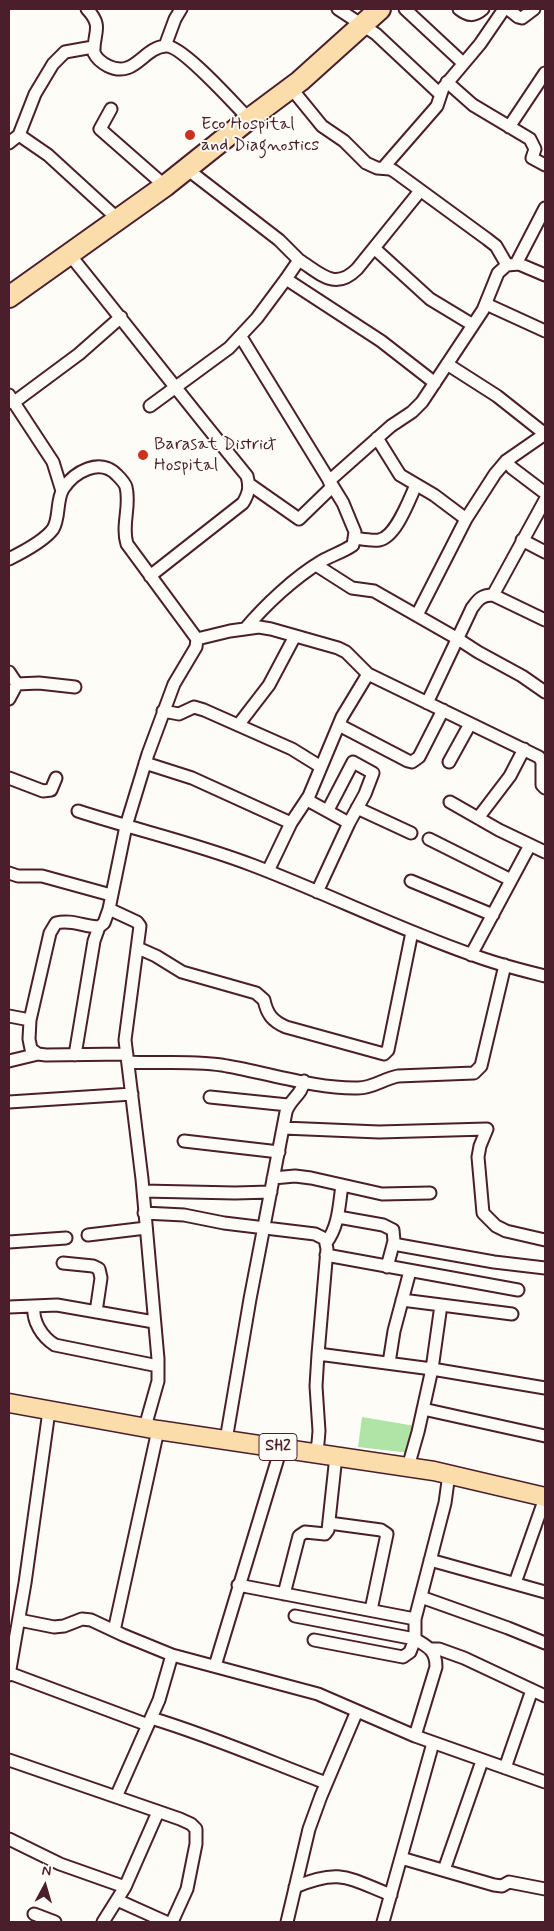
<!DOCTYPE html>
<style>
body{margin:0}
#map{position:relative;width:554px;height:1931px;overflow:hidden;background:#fdfcf7;font-family:Mynerve,sans-serif}
canvas{display:block}
.frame{position:absolute;inset:0;border:10px solid #4a1f2b;pointer-events:none}
.north{position:absolute;left:20px;top:1861px;width:50px;height:50px;-webkit-text-stroke:4px #fdfcf7;paint-order:stroke;rotate:6deg;font-size:14px;font-weight:700;line-height:20px;text-align:center;color:#4a1f2b}
.north::after{content:'';display:block;margin:auto;width:18px;height:22px;background:#4a1f2b;clip-path:polygon(50% 0,100% 100%,50% 72%,0 100%)}
</style>
<div id="map">
<canvas width="554" height="1931"></canvas>
<div class="frame"></div>
<div class="north">N</div>
</div>
<script>
const g = document.querySelector('canvas').getContext('2d');
g.lineJoin = 'round';
function paint(path, color) { g.fillStyle = color; g.fill(path, 'evenodd'); }
function strokePath(path, color, width, dash) { g.strokeStyle = color; g.lineWidth = width; g.lineCap = dash ? 'butt' : 'round'; g.setLineDash(dash || []); g.stroke(path); }
function label(font, color, halo, rows, align = 'center') {
  g.font = font + ' Mynerve,sans-serif'; g.lineWidth = 4; g.setLineDash([]); g.textBaseline = 'middle'; g.strokeStyle = halo; g.fillStyle = color; for (const [text, x, y, turn = 0] of rows) {
    g.save(); g.translate(x, y); g.rotate((+turn || 0) * Math.PI / 180); g.textAlign = isNaN(turn) ? turn : align; if (halo) g.strokeText(text, 0, 0); g.fillText(text, 0, 0); g.restore();
  }
}
paint(new Path2D(`
 M 362,1417 L 415,1426 L 410,1453 L 358,1447 Z`), '#afe4a6');
const street = new Path2D(`
 M 87,9 C 104,27 93,32 94,53 C 97,59 102,63 108,66 C 135,79 143,47 166,46 C 182,45 236,106 249,119
 M 338,9 L 376,34 L 440,94
 M 405,9 L 463,63
 M 459,9 C 468,16 474,17 483,9
 M 508,9 L 518,17 L 522,18 L 534,9
 M 165,46 L 175,19 L 181,9
 M 447,82 L 473,105 L 530,139 L 535,149 L 532,158 L 545,165
 M 291,88 L 322,126 L 344,141 L 366,163 L 377,168 L 390,169 L 394,171 L 487,239 L 496,246 L 507,265
 M 111,109 L 100,129 L 165,186
 M 509,127 L 545,73
 M 19,135 L 48,155 L 119,220
 M 9,143 L 19,135 L 35,94 L 53,64 L 65,52 L 93,47
 M 383,168 L 437,106 L 443,88 L 480,44 L 504,9
 M 187,169 L 279,240 L 299,260 L 286,279 L 381,341 L 435,383
 M 374,248 L 430,299 L 473,325
 M 70,255 C 129,328 187,403 247,476 C 250,487 249,493 243,503 L 150,576
 M 299,260 C 321,274 335,291 357,269 L 420,191
 M 516,264 L 545,208
 M 486,304 L 545,331
 M 241,337 L 343,503 L 355,532 L 353,545 C 343,552 332,555 322,561 C 295,577 265,605 245,629
 M 447,364 L 497,396 L 545,434
 M 9,395 L 53,462 L 62,491
 M 13,403 L 79,354 L 121,317
 M 150,406 L 229,348 L 257,318 L 286,279
 M 377,438 L 400,475 L 434,495 L 466,519
 M 506,461 L 512,468 L 545,493
 M 249,484 L 299,519 L 332,487 L 329,481 L 391,426 L 412,412 L 422,402 L 483,310 L 498,273 L 507,265 L 519,264 L 545,275
 M 355,538 C 362,539 371,541 379,540 C 396,537 409,500 416,485
 M 522,540 L 545,552
 M 9,559 C 21,553 45,540 53,529 C 60,518 56,501 63,489 C 74,472 100,457 117,475 C 120,478 125,483 126,487 C 131,506 121,525 127,544 L 197,639 L 196,647 L 174,684 L 148,754 L 126,826 L 109,909 L 137,922 L 140,926 L 125,1040 L 142,1179 L 158,1359 L 158,1381 L 145,1427
 M 316,565 L 352,588 L 374,591 L 458,639 L 478,652 L 522,676 L 545,692
 M 493,595 L 545,500
 M 417,615 L 466,519 L 495,474 L 506,461 L 545,434
 M 197,639 L 230,631 L 259,627 L 271,629 L 338,648 L 346,652 L 368,674 L 539,757 L 542,762 L 542,785 L 545,788
 M 9,672 L 17,684 L 39,683 L 75,687
 M 9,699 L 17,684
 M 427,703 L 472,608 C 478,600 481,595 493,595 L 545,620
 M 163,711 L 179,714 L 194,707 L 204,710 L 292,749 L 321,767
 M 239,724 L 269,685 L 295,636
 M 339,725 L 408,761 L 412,762 L 419,757 L 443,710
 M 449,762 L 470,724
 M 145,763 L 192,778 L 291,823
 M 9,778 L 43,791 L 51,790 L 56,778
 M 450,802 L 499,830 L 545,852
 M 357,808 L 411,833
 M 328,810 L 353,762 L 373,773 L 365,794 L 349,823
 M 78,811 C 136,830 195,843 252,865 C 326,893 398,929 473,955 C 496,964 521,970 545,976
 M 478,818 L 510,776 L 524,749
 M 429,839 L 511,880
 M 268,871 L 291,823 L 309,796
 M 9,873 L 18,876 L 42,876 L 111,895
 M 411,881 L 493,915
 M 317,892 L 349,823 L 309,801 L 309,796 L 342,717 L 368,674
 M 138,948 L 156,956 L 182,972 L 256,993 L 264,1000 C 267,1014 272,1021 286,1027 L 384,1054 L 388,1050 L 412,932
 M 471,955 L 530,845
 M 9,1016 L 30,1020 L 50,933 L 56,923 C 72,919 84,927 99,927 L 104,923 L 109,909
 M 30,1020 L 29,1039 L 31,1049 L 38,1054 L 46,1055 L 127,1054
 M 75,1055 L 94,941 L 99,927
 M 9,1061 L 38,1054
 M 128,1062 C 159,1064 197,1060 227,1066 C 268,1073 316,1089 358,1088 C 373,1088 383,1079 398,1076 L 474,1073 L 481,1066 L 505,965
 M 210,1097 L 288,1105
 M 9,1102 L 132,1094
 M 283,1128 L 379,1132 L 487,1129 L 480,1146 L 478,1157 L 483,1213 L 496,1226 L 506,1231 L 545,1240
 M 184,1141 L 279,1152
 M 273,1178 L 295,1176 L 311,1178 L 382,1194 L 430,1193
 M 143,1191 L 235,1193 L 271,1192
 M 144,1213 L 184,1215 L 224,1223 L 315,1234 L 325,1239 L 327,1249 L 318,1354 L 316,1386 L 319,1431 L 318,1443 L 315,1453
 M 338,1217 L 383,1225 L 393,1230 L 394,1241 L 387,1267
 M 88,1235 L 146,1228
 M 9,1242 L 66,1238
 M 326,1243 C 339,1226 339,1205 342,1185
 M 393,1244 L 494,1262 L 545,1268
 M 326,1255 L 518,1290
 M 63,1263 L 93,1266 L 99,1269 L 101,1278 L 96,1312
 M 402,1300 L 512,1314
 M 441,1305 L 432,1369 L 545,1388
 M 34,1306 C 32,1321 42,1337 55,1345 L 158,1366
 M 9,1307 L 57,1305 L 154,1322
 M 318,1354 L 432,1369 L 418,1432 L 408,1467
 M 389,1363 L 394,1331 L 410,1271
 M 423,1409 L 545,1436
 M 226,1440 L 250,1299 L 286,1112 C 290,1099 302,1095 304,1081
 M 329,1523 L 381,1530 L 387,1534 L 371,1610
 M 430,1560 L 545,1592
 M 515,1583 L 545,1498
 M 238,1585 L 415,1619
 M 284,1594 L 299,1536 L 305,1532 L 325,1534 L 328,1530 L 336,1456
 M 421,1597 L 508,1628 L 545,1643
 M 295,1616 L 415,1639 L 410,1652 L 403,1657 L 314,1640
 M 19,1620 L 54,1627 L 64,1626 L 82,1619 L 91,1620 L 123,1635 L 172,1655 L 318,1694 L 415,1736 L 545,1782
 M 114,1631 L 158,1430
 M 432,1649 L 439,1649 L 464,1658 L 545,1696
 M 215,1666 L 281,1448
 M 9,1673 L 148,1725
 M 9,1675 L 25,1583 L 49,1411
 M 151,1718 C 211,1736 268,1761 326,1783
 M 415,1736 L 436,1667 C 436,1650 428,1647 415,1639 L 415,1619 L 445,1503 L 449,1474
 M 9,1760 L 180,1819 L 191,1824 L 196,1829 L 196,1844 L 187,1889 L 172,1922
 M 505,1768 L 532,1690
 M 116,1797 L 159,1700 L 172,1655
 M 9,1839 L 60,1864 L 125,1887
 M 401,1858 L 494,1885 L 502,1886 L 509,1882 L 545,1889
 M 444,1870 L 482,1761
 M 295,1887 C 340,1868 348,1878 391,1895
 M 117,1900 L 166,1922
 M 34,1914 L 55,1922
 M 103,1922 L 125,1887 L 158,1812
 M 287,1922 L 309,1829 L 321,1796 L 357,1711
 M 383,1922 L 433,1743`);
const primary = new Path2D(`
 M 9,1403 L 158,1430 L 434,1471 L 545,1497`);
const highway = new Path2D(`
 M 9,297 L 165,186 L 249,119 L 300,81 L 380,9`);
strokePath(street, '#4a1f2b', 15);
strokePath(primary, '#4a1f2b', 21);
strokePath(highway, '#4a1f2b', 24);
strokePath(street, '#fdfcf7', 11);
strokePath(primary, '#fbddab', 18);
strokePath(highway, '#fbddab', 20);
for (const [x, y, r, color] of [
 [190,135,6,"#c8321e"],
 [143,455,6,"#c8321e"]
]) { const dot = new Path2D(); dot.arc(x, y, r, 0, 2 * Math.PI); g.fillStyle = color; g.fill(dot); strokePath(dot, '#fdfcf7', 2); }
for (const [x, y, w] of [
 [278,1447,38]
]) { const box = new Path2D(); box.roundRect(x - w / 2, y - 13.5, w, 27, 4); g.fillStyle = '#fdfcf7'; g.fill(box); strokePath(box, '#4a1f2b', 1); }
label('bold 16px', '#4a1f2b', null, [
 ["SH2",278,1447]
]);
label('18px', '#4a1f2b', '#fdfcf7', [
 ["Eco Hospital",201,125],
 ["and Diagnostics",201,146],
 ["Barasat District",154,445],
 ["Hospital",154,466]
], 'left');
</script>
